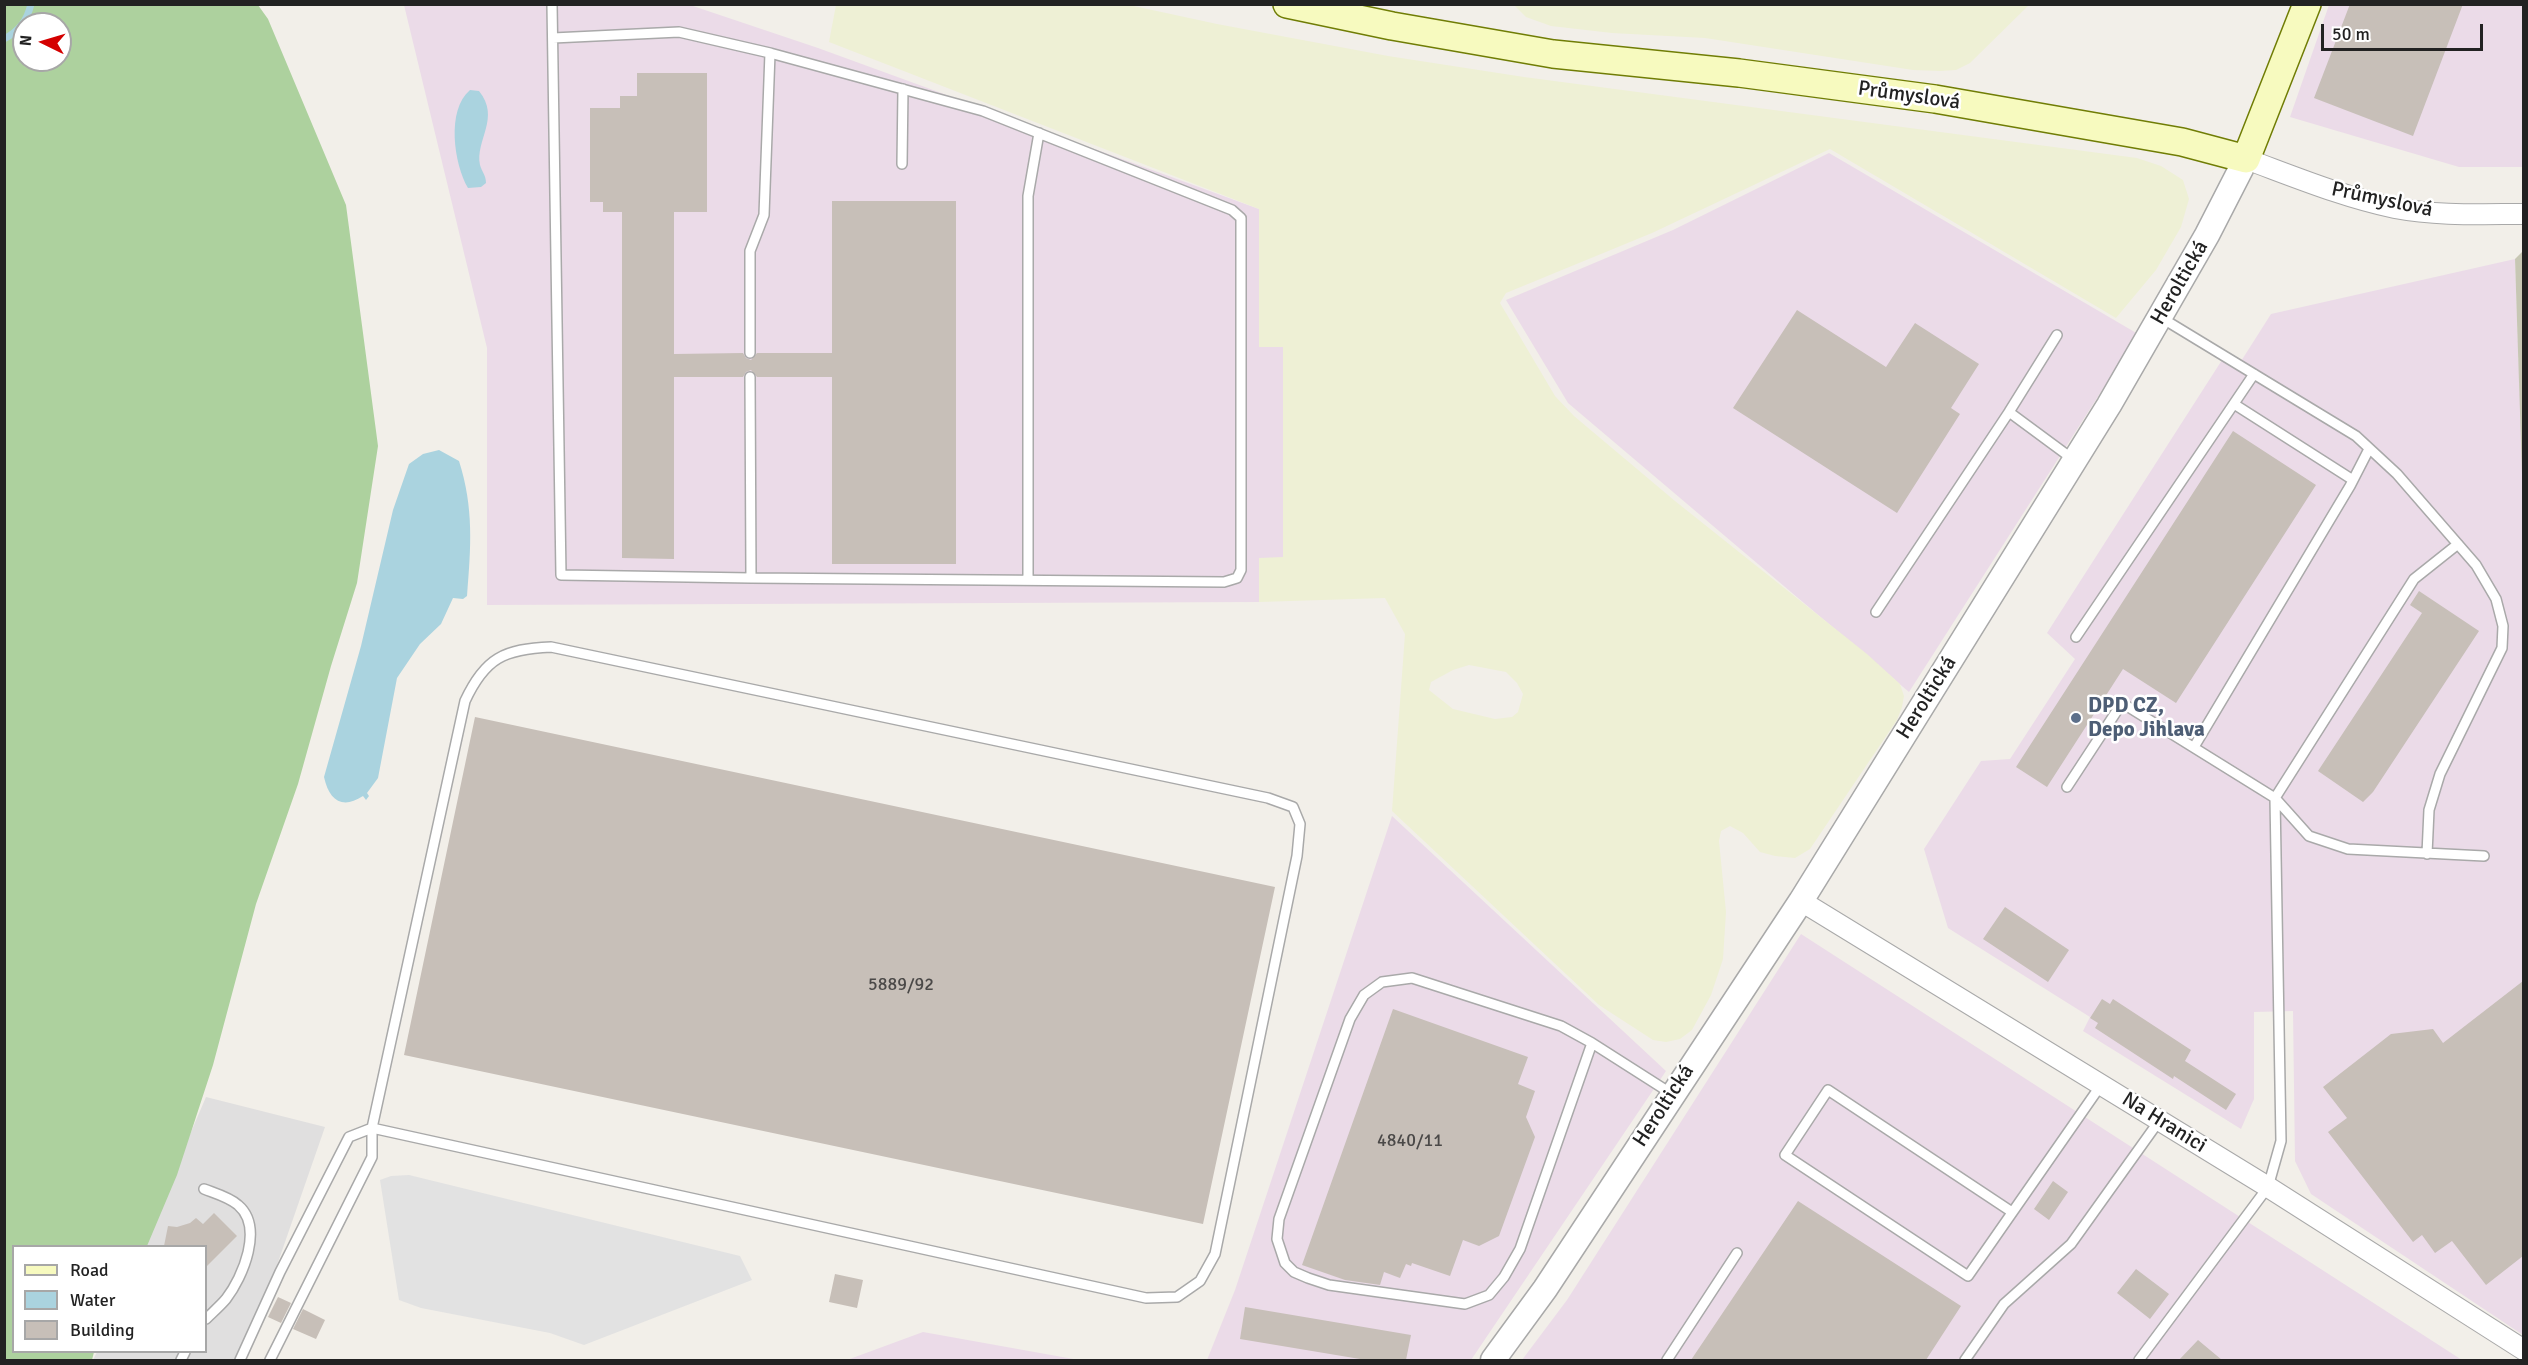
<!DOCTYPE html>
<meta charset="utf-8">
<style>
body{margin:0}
#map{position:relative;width:2528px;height:1365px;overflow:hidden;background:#f2efe9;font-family:Signika,sans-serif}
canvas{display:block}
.frame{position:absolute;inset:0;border:6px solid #222;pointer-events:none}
.legend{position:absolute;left:12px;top:1245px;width:195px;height:108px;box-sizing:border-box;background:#fff;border:2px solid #a7a7a7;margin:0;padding:8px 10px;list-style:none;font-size:18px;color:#222}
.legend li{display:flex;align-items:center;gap:12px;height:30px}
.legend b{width:30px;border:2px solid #a7a7a7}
.north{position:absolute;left:12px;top:12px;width:60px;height:60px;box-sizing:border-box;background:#fff;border:2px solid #a7a7a7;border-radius:50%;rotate:275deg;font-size:16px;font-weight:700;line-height:24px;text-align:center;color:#222}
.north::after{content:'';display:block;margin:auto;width:21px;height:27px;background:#d40000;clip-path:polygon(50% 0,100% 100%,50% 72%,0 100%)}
.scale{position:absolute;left:2321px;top:24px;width:162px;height:27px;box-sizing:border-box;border:3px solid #222;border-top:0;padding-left:8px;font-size:18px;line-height:21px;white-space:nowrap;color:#222;-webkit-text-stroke:4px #fff;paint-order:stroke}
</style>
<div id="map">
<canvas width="2528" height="1365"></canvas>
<div class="frame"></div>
<ul class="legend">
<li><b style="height:8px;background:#f7fabf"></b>Road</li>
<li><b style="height:16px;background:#aad3df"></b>Water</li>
<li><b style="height:16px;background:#c7bfb8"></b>Building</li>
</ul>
<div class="north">N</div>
<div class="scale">50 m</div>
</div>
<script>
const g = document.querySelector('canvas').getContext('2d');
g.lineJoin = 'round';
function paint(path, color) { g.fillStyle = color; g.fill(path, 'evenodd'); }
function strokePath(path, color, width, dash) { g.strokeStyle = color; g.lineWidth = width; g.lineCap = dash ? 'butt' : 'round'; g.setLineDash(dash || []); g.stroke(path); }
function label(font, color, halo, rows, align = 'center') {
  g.font = font + ' Signika,sans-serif'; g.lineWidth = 5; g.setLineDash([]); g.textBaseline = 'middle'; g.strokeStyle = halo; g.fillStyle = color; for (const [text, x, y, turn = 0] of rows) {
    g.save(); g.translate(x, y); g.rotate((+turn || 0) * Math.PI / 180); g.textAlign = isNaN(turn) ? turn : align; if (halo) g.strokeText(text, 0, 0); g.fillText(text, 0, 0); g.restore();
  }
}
paint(new Path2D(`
 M 206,1097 L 325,1127 L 244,1360 L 93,1360 L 97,1352 L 206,1352 L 206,1246 L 142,1246 Z`), '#e0dfdf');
paint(new Path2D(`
 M 404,5 L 690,5 L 818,48 L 1259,209 L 1259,346 L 1283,347 L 1283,558 L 1259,558 L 1259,602 L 487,605 L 487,348 Z
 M 2329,5 L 2523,5 L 2523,167 L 2459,167 L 2290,117 Z
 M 1829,153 L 2138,334 L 1909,692 L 1568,403 L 1506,300 L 1673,230 Z
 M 2515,259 L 2524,505 L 2523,1335 L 2311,1194 L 2295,1161 L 2293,1011 L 2254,1012 L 2254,1099 L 2241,1129 L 2083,1031 L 2090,1017 L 1948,928 L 1924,849 L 1981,761 L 2010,759 L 2075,659 L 2047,633 L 2222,360 L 2238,366 L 2271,314 Z
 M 1392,816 L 1666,1071 L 1471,1360 L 1207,1360 L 1235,1290 Z
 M 1801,934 L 2462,1360 L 1522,1360 L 1567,1300 Z
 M 923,1332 L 1079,1360 L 847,1360 Z`), '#ebdbe8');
paint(new Path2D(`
 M 2523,251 L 2523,505 L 2515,259 Z`), '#c7c7b4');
paint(new Path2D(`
 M 836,5 L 1129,5 L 1217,24 L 1388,56 L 1524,77 L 2137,158 L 2161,166 L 2183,180 L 2189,199 L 2181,227 L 2156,270 L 2116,318 L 1830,149 L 1652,233 L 1506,293 L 1500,303 L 1555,396 L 1574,416 L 1675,501 L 1867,654 L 1900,684 L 1904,696 L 1902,707 L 1897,720 L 1810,849 L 1795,858 L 1775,856 L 1760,852 L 1743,833 L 1730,826 L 1721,831 L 1719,841 L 1726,912 L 1723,959 L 1711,995 L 1692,1030 L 1680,1039 L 1666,1042 L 1653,1040 L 1599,1005 L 1392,811 L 1405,634 L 1385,598 L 1259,602 L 1259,558 L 1283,557 L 1283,347 L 1259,347 L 1259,209 L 829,42 ZM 1469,665 L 1506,672 L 1517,683 L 1523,694 L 1518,712 L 1512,717 L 1495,719 L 1453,709 L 1429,690 L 1431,682 L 1453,670 Z
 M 1514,5 L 2029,5 L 1970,63 L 1956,70 L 1940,71 L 1913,70 L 1705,38 L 1612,33 L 1551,26 L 1526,17 Z`), '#eef0d5');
paint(new Path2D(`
 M 5,4 L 258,5 L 268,19 L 346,205 L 378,446 L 357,583 L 331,666 L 298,784 L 256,904 L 213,1065 L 177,1175 L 147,1246 L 14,1246 L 14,1352 L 94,1352 L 92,1360 L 5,1360 ZM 24,24 L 60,24 L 60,60 L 24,60 Z`), '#add19e');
paint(new Path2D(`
 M 409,1175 L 740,1256 L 752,1280 L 584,1345 L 550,1333 L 421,1308 L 399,1300 L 380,1180 L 391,1176 Z`), '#e2e2e2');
paint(new Path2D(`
 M 470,90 L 479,91 C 501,118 475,140 480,165 C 482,172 486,175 486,183 L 481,187 L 468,188 C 454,164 446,110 470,90 Z
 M 439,450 L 459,461 C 474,508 471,547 467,596 L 463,599 L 453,598 L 441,624 L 420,644 L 397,678 L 378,778 L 367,793 L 369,796 L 366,800 L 363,796 C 342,810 329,800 324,777 L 361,646 L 393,510 L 409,464 L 423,454 Z`), '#aad3df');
strokePath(new Path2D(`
 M 4,39 C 19,31 27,21 31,4`), '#aad3df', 7);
paint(new Path2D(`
 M 2350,4 L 2463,4 L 2413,136 L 2314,98 Z
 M 637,73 L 707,73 L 707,212 L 674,212 L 674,354 L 743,353 L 746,358 L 751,360 L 757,353 L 832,353 L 832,201 L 956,201 L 956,564 L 832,564 L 832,377 L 757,377 L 751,370 L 746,372 L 743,377 L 674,377 L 674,559 L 622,558 L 622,212 L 603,212 L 603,202 L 590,202 L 590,108 L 620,108 L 620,96 L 637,96 Z
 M 1797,310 L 1886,367 L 1915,323 L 1979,364 L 1951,408 L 1960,414 L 1897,513 L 1733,408 Z
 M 2233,431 L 2316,485 L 2176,703 L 2123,669 L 2047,787 L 2016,767 Z
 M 2419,591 L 2479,631 L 2373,792 L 2363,802 L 2318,771 L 2422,613 L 2410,605 Z
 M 475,717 L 1275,887 L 1203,1224 L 404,1055 Z
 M 2005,907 L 2069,950 L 2048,982 L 1983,939 Z
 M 2523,981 L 2523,1256 L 2486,1285 L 2452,1241 L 2435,1253 L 2422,1235 L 2413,1242 L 2328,1132 L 2347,1118 L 2323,1087 L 2391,1034 L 2433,1029 L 2443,1043 Z
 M 2102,999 L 2110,1004 L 2113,999 L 2191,1050 L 2185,1061 L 2236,1094 L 2226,1110 L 2174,1076 L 2173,1079 L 2095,1028 L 2098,1023 L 2090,1018 Z
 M 1393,1009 L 1528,1057 L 1518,1084 L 1535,1091 L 1526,1117 L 1535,1137 L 1499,1236 L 1479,1246 L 1463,1240 L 1450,1276 L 1412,1263 L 1411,1266 L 1406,1264 L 1400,1278 L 1384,1272 L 1380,1285 L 1345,1280 L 1302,1265 Z
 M 2053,1181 L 2068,1192 L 2049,1220 L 2034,1209 Z
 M 1798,1201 L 1961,1306 L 1926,1360 L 1691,1360 Z
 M 214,1213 L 237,1236 L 206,1267 L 206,1246 L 164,1246 L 168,1226 L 177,1227 L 190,1223 L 196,1218 L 203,1224 Z
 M 2136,1269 L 2169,1294 L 2150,1319 L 2117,1293 Z
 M 835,1274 L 863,1280 L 857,1308 L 829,1302 Z
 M 278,1297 L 291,1303 L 281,1323 L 268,1317 Z
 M 1245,1307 L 1411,1335 L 1406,1360 L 1366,1360 L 1240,1339 Z
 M 303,1309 L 325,1320 L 316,1339 L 293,1329 Z
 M 2198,1340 L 2222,1360 L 2179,1360 Z`), '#c7bfb8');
const service = new Path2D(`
 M 552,4 L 561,575 L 751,578 L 750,377
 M 553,38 L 679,32 L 770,53 L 764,215 L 750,251 L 750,353
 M 902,164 L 903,89
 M 2160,317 L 2356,436 L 2397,474 L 2476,565 L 2496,599 L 2503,626 L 2502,648 L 2440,774 L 2429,810 L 2427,854
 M 2234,404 L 2353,480
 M 2009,412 L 2074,460
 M 751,578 L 1224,582 L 1237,578 L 1241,570 L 1241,218 L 1232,210 L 983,111 L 770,53
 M 1028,580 L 1028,196 L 1039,133
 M 1876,612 L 2009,412 L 2057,335
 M 2076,637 L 2254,374
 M 551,647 L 1268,798 L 1293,807 L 1300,824 L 1297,856 L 1215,1254 L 1200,1281 L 1177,1297 L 1146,1298 L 372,1128 L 465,701 C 485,658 504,649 551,647 Z
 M 2194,747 L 2350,486 L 2369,449
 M 2067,787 L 2122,703 L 2275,798 L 2309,836 L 2348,849 L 2484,856
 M 1592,1043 L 1520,1249 L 1504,1277 L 1489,1295 L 1465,1304 L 1329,1285 L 1308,1278 L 1294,1272 L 1285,1263 L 1277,1239 L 1279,1219 L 1350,1019 L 1364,995 L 1382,982 L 1412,978 L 1561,1026 L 1592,1043 L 1672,1094
 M 204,1189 C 214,1193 229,1197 238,1205 C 264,1227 243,1277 226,1299 C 220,1306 212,1313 206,1319
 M 2012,1212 L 1828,1090 L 1785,1155 L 1968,1276 L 2101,1085
 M 181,1360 L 185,1352
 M 240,1360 L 280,1272 L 349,1137 L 372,1128 L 372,1157 L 270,1360
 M 1667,1360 L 1737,1253
 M 1965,1360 L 2004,1304 L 2071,1244 L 2159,1121
 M 2139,1360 L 2268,1187 L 2281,1141 L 2275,798 L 2414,579 L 2458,544`);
const minor = new Path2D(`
 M 2246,159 C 2295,177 2343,197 2395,208 C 2437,216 2481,214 2524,214
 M 1801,901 L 2268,1187 L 2524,1350`);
const tertiary = new Path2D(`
 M 1493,1360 L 1545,1289 L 1801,901 L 2109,405 L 2207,235 L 2246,159`);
const secondary = new Path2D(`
 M 1287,4 L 1392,26 L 1553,54 L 1739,73 L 1935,99 L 2182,142 L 2246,159 L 2307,4`);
strokePath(service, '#a9a9a9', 12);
strokePath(minor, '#a9a9a9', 22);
strokePath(tertiary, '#a9a9a9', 27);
strokePath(secondary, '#707d05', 30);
strokePath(service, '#fff', 9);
strokePath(minor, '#fff', 20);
strokePath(tertiary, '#fff', 24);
strokePath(secondary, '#f7fabf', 27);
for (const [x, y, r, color] of [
 [2076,718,6,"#5c6f8a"]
]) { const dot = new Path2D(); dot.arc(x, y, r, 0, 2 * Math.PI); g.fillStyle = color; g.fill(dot); strokePath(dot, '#fff', 2); }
label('18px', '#4b4948', null, [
 ["5889/92",901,985],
 ["4840/11",1410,1141]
]);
label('21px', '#222', '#fff', [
 ["Průmyslová",1909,96,8],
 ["Průmyslová",2382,200,12],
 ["Heroltická",2180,283,-60],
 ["Heroltická",1927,698,-58],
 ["Heroltická",1664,1106,-57],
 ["Na Hranici",2164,1123,32]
]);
label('bold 21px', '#4e5e75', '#fff', [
 ["DPD CZ,",2088,706],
 ["Depo Jihlava",2088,730]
], 'left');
</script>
